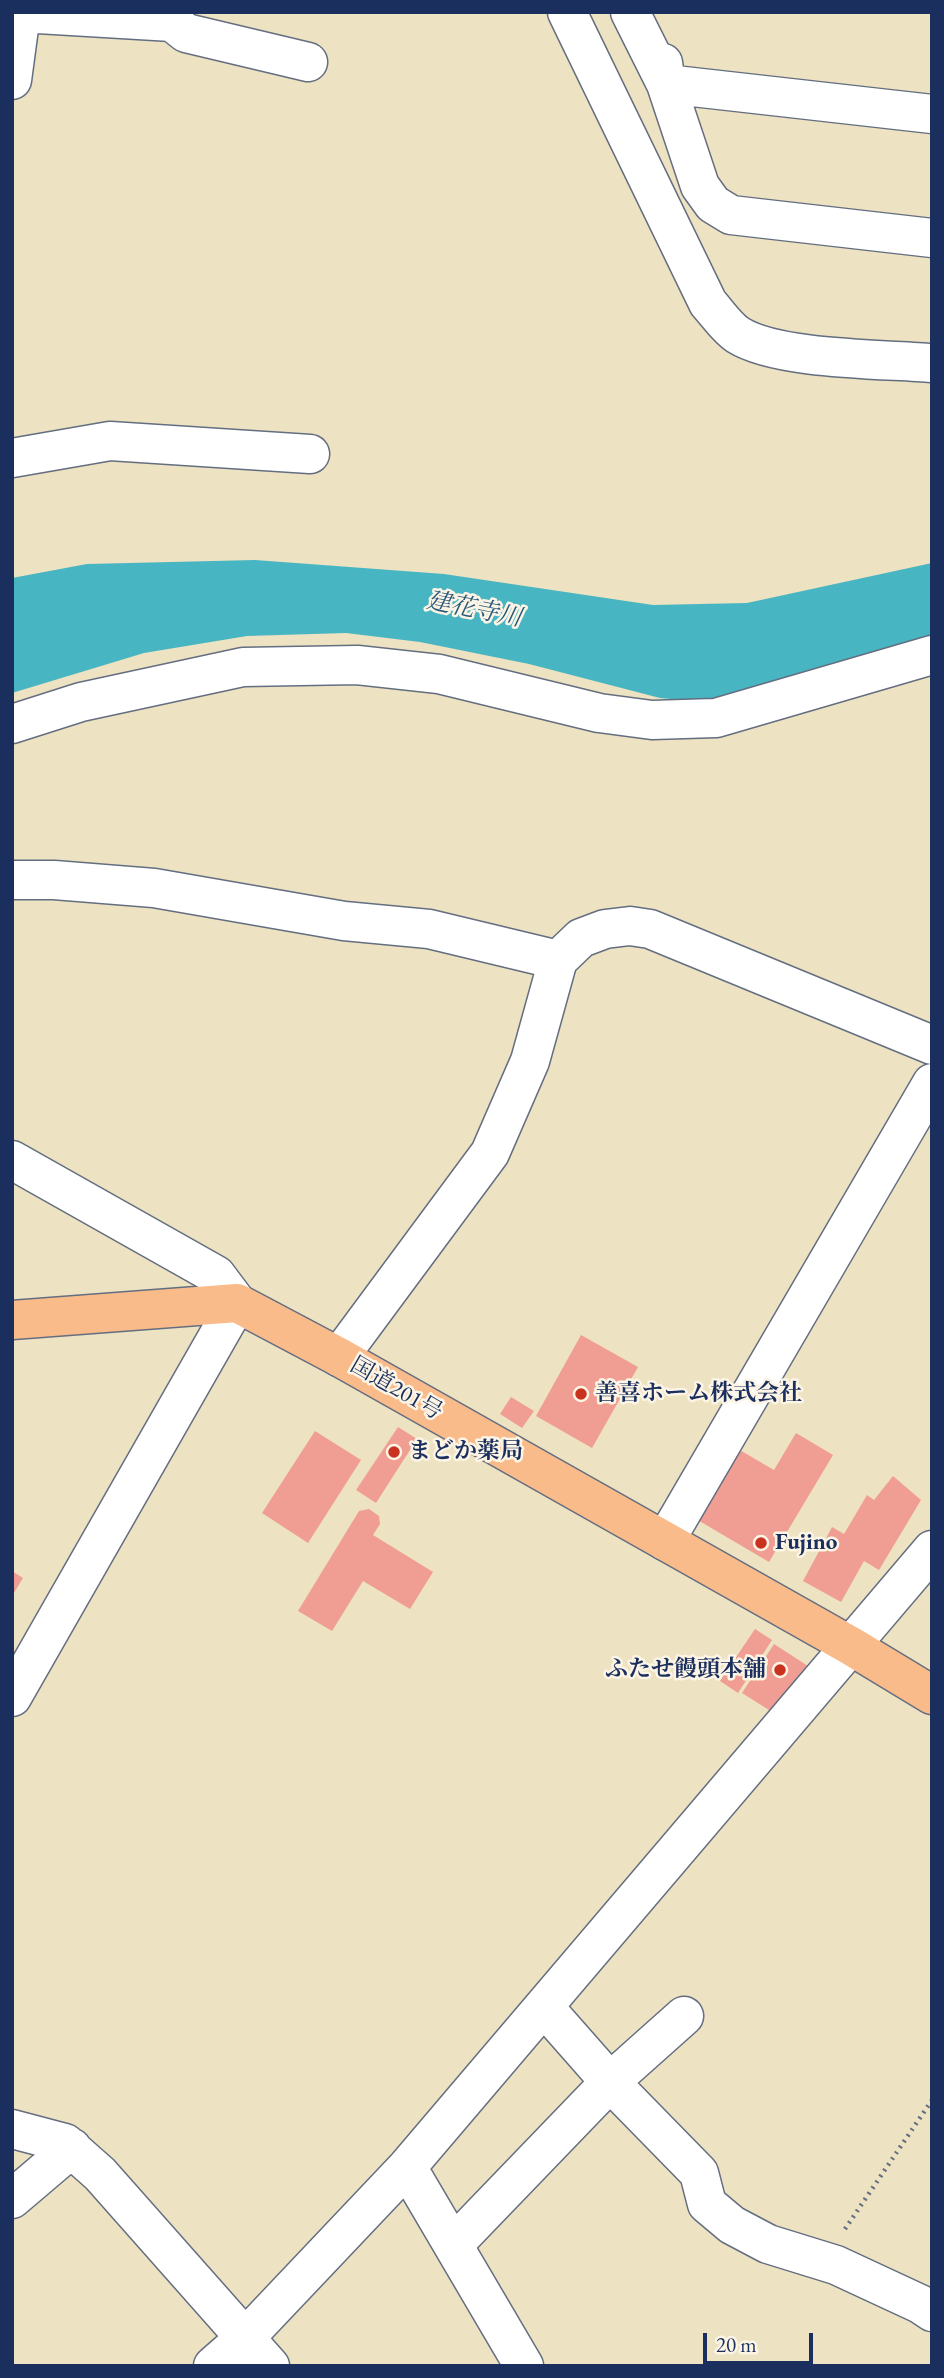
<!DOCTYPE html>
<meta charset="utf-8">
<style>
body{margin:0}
#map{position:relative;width:944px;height:2378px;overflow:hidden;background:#ede2c1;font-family:"EB Garamond",serif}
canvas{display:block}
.frame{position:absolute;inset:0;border:14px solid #1b2f5e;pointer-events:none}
.scale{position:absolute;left:703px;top:2333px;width:110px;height:32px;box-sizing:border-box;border:4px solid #1b2f5e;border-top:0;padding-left:9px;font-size:21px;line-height:24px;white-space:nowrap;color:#1b2f5e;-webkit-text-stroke:5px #fcf5e5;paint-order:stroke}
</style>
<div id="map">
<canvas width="944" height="2378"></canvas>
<div class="frame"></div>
<div class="scale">20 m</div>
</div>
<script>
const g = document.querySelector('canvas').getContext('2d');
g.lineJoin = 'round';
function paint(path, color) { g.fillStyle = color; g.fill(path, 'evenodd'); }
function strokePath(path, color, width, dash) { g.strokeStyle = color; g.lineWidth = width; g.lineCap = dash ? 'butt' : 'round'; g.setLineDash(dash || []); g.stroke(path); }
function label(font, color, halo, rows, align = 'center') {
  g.font = font + ' "EB Garamond","Noto Serif JP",serif'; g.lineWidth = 5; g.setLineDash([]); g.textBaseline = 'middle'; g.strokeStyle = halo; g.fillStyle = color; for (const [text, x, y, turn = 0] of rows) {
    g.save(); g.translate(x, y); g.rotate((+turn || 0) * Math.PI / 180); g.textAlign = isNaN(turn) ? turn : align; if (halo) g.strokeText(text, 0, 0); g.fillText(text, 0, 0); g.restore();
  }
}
paint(new Path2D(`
 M 255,560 L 444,574 L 653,605 L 747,603 L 932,563 L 932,642 L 802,684 L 702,702 L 660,698 L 529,664 L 420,642 L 346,633 L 247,636 L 144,653 L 12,693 L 12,578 L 87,564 Z`), '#48b6c2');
paint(new Path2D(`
 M 581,1335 L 638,1367 L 592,1448 L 536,1416 Z
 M 511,1397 L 534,1411 L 522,1428 L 500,1414 Z
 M 398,1427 L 417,1439 L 376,1503 L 356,1490 Z
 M 315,1431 L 361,1460 L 308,1543 L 262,1513 Z
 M 796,1433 L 833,1455 L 769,1562 L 696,1519 L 738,1449 L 774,1470 Z
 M 893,1476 L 921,1500 L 879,1570 L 864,1561 L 841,1602 L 803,1581 L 832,1527 L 844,1534 L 867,1495 L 874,1500 Z
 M 369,1509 L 379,1516 L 380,1524 L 373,1535 L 433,1572 L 410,1609 L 363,1581 L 332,1631 L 298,1611 L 359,1511 Z
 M 12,1571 L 23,1578 L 12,1596 Z
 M 755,1629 L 772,1640 L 738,1693 L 720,1681 Z
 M 774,1644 L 808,1666 L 777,1715 L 742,1693 Z`), '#f09e93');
const minor = new Path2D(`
 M 567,12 L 708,303 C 717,313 727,328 738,335 C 778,360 882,359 932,363
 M 630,12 L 666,84 L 700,186 L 713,204 L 731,215 L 932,238
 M 172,22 L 186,33 L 308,62
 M 663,63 L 666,84 L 932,114
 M 12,80 L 21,13 L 172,22 L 174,12
 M 12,458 L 110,441 L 310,454
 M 12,724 L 81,702 L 243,667 L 357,665 L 439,674 L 599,713 L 652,720 L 716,718 L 932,655
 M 12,880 L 54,880 L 154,888 L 344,921 L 429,929 L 558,960
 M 12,1160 L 216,1275 L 237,1303 L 12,1697
 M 339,1357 L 490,1153 L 530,1061 L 558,960 L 581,938 L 605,929 L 630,926 L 650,929 L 932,1045
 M 665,1541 L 932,1083
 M 544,2007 L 610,2082 L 699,2173 L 707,2204 L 732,2225 L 768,2244 L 836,2265 L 920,2304 L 932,2312
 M 12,2129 L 65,2143 L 100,2174 L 270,2366
 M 407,2167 L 524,2366
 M 12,2199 L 72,2148
 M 453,2245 L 610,2082 L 684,2016
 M 213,2366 L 245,2338 L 407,2167 L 932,1550`);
const highway = new Path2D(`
 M 12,1320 L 237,1303 L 339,1357 L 851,1646 L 932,1695`);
strokePath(minor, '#646e81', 41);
strokePath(highway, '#646e81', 41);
strokePath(new Path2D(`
 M 845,2229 L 932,2100`), '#646e81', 4.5, [2, 5]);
strokePath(minor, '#fff', 38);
strokePath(highway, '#fabb8b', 38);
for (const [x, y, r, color] of [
 [581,1394,7,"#c8321e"],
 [394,1452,7,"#c8321e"],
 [761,1543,7,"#c8321e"],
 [780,1670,7,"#c8321e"]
]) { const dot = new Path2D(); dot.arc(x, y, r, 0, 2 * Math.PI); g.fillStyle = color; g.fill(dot); strokePath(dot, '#fcf5e5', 2.5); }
label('23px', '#1b2f5e', '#fcf5e5', [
 ["国道201号",396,1389,30]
]);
label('bold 23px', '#1b2f5e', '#fcf5e5', [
 ["善喜ホーム株式会社",595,1394],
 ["まどか薬局",408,1452],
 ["Fujino",775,1543],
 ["ふたせ饅頭本舗",766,1670,"right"]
], 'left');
label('italic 24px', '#28587c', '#fcf5e5', [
 ["建花寺川",474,610,11]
]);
</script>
